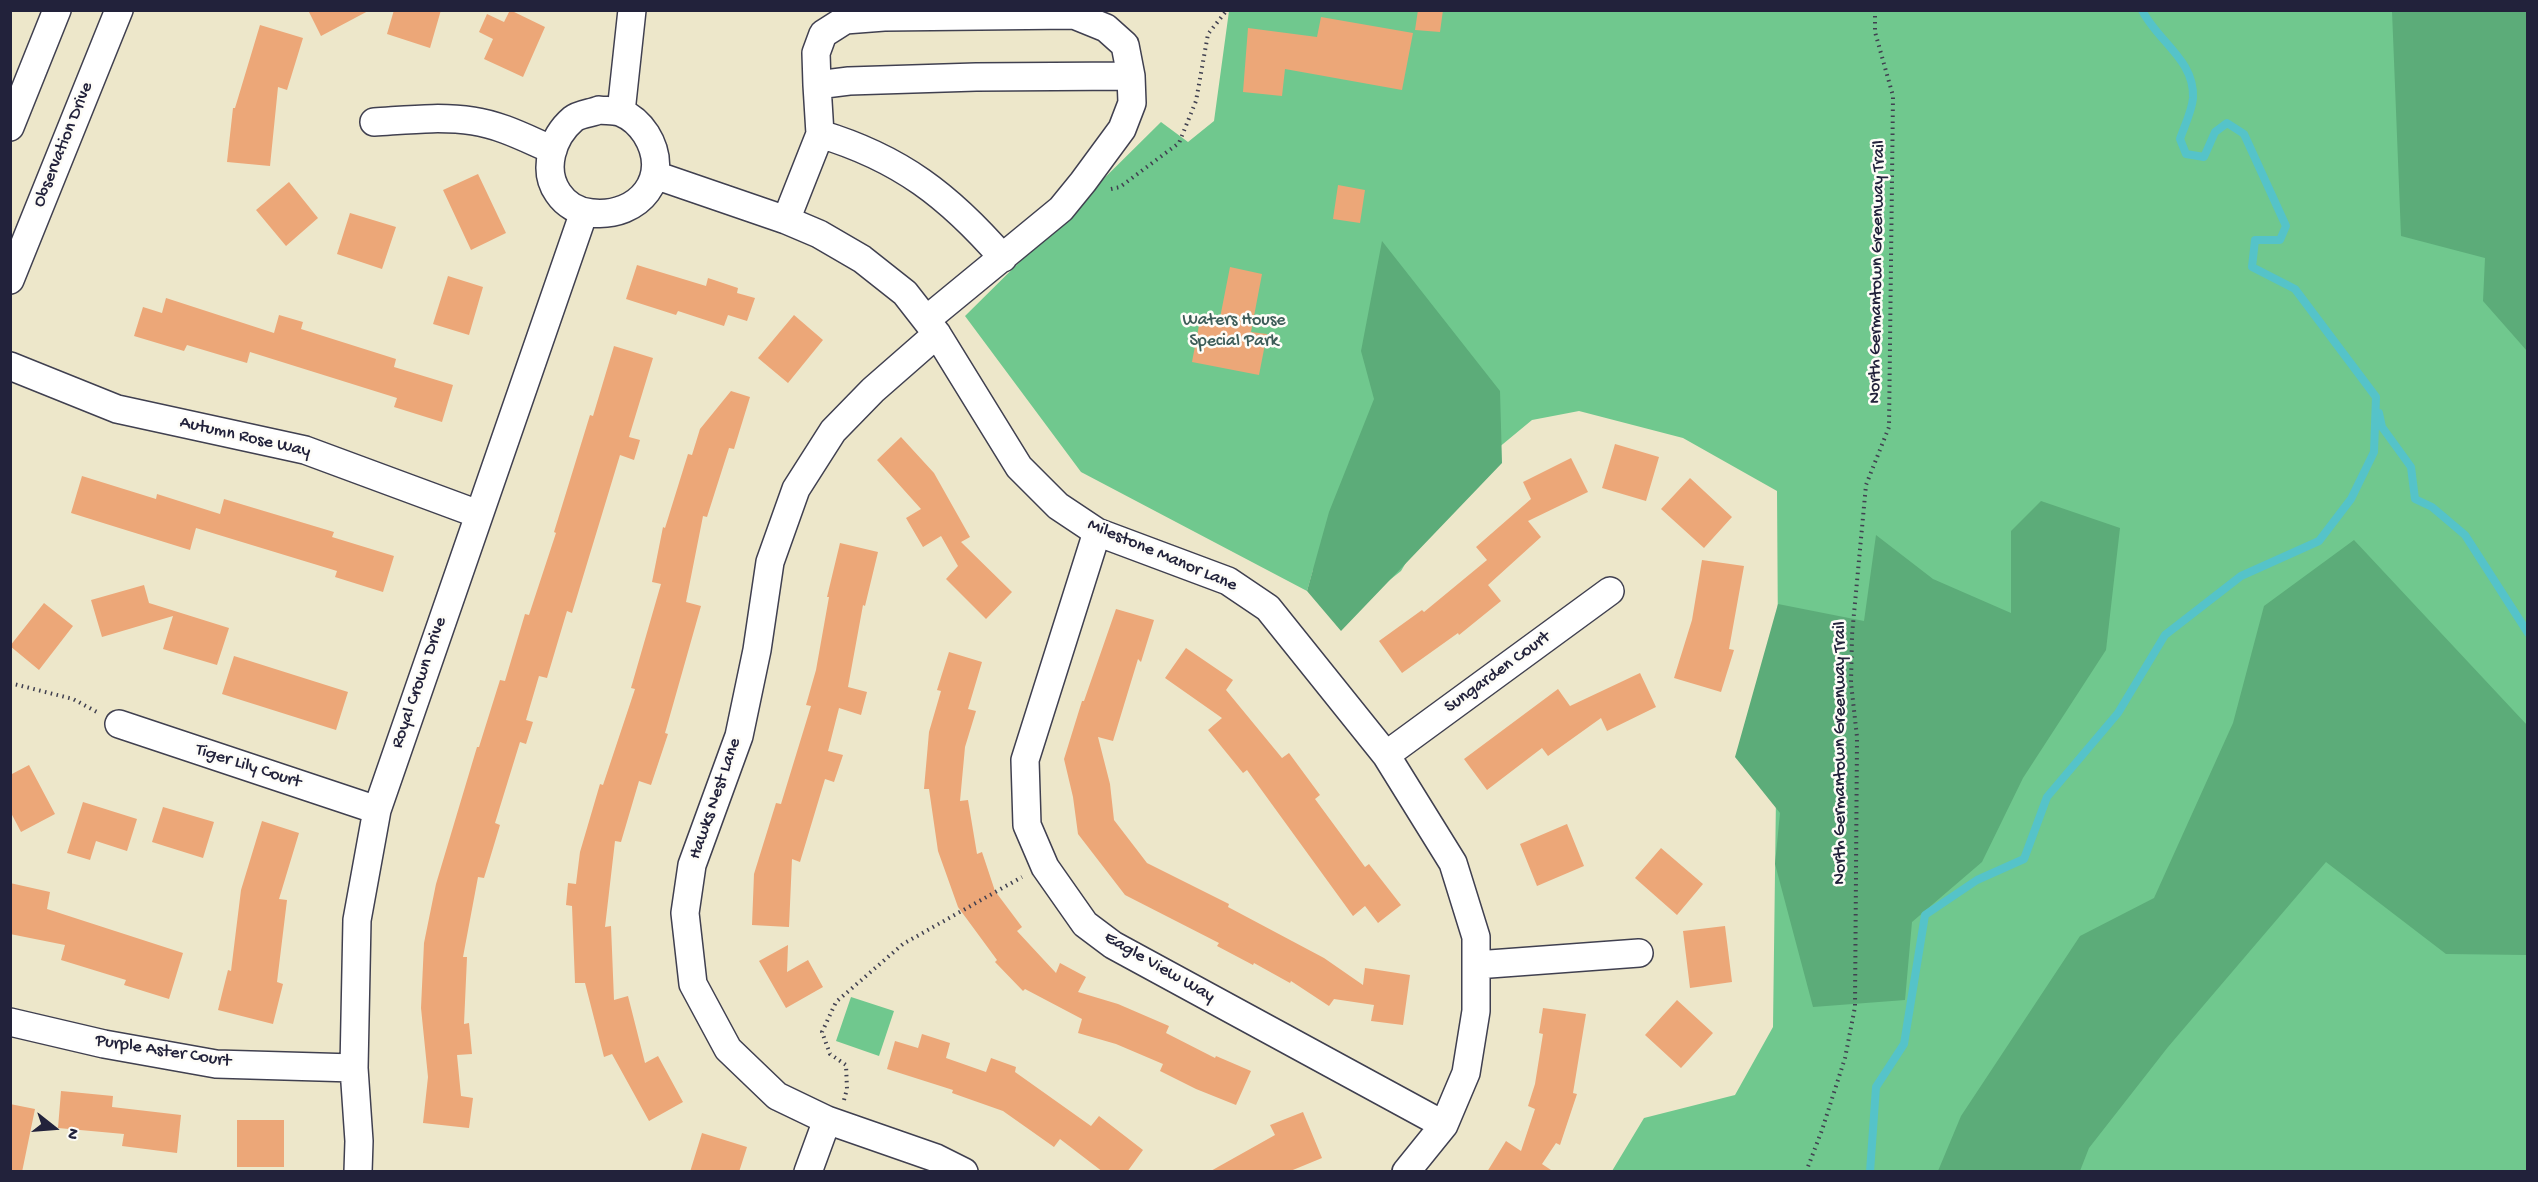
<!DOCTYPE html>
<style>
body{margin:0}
#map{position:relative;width:2538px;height:1182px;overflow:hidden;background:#ede7ca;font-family:"Gochi Hand",sans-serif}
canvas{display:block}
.frame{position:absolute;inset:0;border:12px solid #22223b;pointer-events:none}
.north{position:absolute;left:24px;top:1098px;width:60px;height:60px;-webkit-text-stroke:4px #fdfcf7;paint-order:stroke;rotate:107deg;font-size:16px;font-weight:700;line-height:24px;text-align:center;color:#22223b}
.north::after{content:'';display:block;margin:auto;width:21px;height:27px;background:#22223b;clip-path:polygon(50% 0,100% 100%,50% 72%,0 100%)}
</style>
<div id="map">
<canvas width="2538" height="1182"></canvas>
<div class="frame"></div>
<div class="north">N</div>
</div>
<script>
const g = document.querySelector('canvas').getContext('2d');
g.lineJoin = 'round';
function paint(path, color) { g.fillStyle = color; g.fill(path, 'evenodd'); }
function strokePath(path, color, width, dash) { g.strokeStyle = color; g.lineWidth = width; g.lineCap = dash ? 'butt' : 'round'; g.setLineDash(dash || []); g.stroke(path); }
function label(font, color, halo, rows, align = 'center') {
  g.font = font + ' "Gochi Hand",sans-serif'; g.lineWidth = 5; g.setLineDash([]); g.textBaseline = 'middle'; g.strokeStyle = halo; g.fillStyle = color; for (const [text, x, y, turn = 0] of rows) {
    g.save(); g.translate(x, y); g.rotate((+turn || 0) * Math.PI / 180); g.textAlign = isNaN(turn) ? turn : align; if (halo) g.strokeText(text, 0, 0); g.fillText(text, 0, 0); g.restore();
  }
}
paint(new Path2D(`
 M 1229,11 L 2527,11 L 2527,1171 L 1612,1171 L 1644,1118 L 1735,1095 L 1773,1027 L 1778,642 L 1777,491 L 1683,438 L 1579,411 L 1532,420 L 1451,487 L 1401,571 L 1348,613 L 1313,570 L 1307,591 L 1081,472 L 965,316 L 1161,122 L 1188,142 L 1214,121 Z
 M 851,997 L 894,1011 L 879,1056 L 836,1041 Z`), '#70c88e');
paint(new Path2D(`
 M 2392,11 L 2527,11 L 2527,351 L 2483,301 L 2485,258 L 2401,236 Z
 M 1382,241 L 1500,391 L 1502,463 L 1341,631 L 1307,591 L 1329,512 L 1374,399 L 1361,351 Z
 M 2041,501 L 2120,528 L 2106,650 L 2023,778 L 1982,862 L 1912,922 L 1905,1000 L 1813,1007 L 1775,864 L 1780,813 L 1735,757 L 1778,604 L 1864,621 L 1876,535 L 1933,579 L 2011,613 L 2011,531 Z
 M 2354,540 L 2527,725 L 2527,955 L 2446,954 L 2326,862 L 2168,1047 L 2089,1148 L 2080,1171 L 1938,1171 L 1961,1116 L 2080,936 L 2154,898 L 2233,723 L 2264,606 Z`), '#5cac79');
strokePath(new Path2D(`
 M 2379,413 L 2382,427 L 2411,467 L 2415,499 L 2432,507 L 2465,535 L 2528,633
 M 1870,1172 L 1876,1087 L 1904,1044 L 1925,915 L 1977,880 L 2024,859 L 2047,797 L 2118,713 L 2165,635 L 2241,576 L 2319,541 L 2351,499 L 2374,452 L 2376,397 L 2295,289 L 2252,267 L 2255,240 L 2280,240 L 2286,226 L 2244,134 L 2227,123 L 2215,132 L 2204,157 L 2186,154 L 2180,139 C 2184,127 2192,111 2193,98 C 2195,60 2157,41 2142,10`), '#55c3c9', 8);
paint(new Path2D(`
 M 308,10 L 370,10 L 321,36 Z
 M 394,10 L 441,10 L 430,48 L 387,34 Z
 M 510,10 L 545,27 L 523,77 L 484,59 L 493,39 L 479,32 L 487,14 L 504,22 Z
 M 1418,10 L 1443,10 L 1440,32 L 1415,30 Z
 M 1321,17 L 1413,33 L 1402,90 L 1285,69 L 1282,96 L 1243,92 L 1248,28 L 1317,37 Z
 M 260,25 L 303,38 L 287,90 L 278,87 L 270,166 L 227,162 L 233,108 L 235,108 Z
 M 478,174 L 506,233 L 471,250 L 443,190 Z
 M 289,182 L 318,218 L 286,246 L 256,210 Z
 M 1338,185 L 1365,190 L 1360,223 L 1333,219 Z
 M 350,213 L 396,227 L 382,269 L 337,254 Z
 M 637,265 L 706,286 L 708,278 L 738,288 L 737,293 L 755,298 L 747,321 L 728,315 L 724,326 L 678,311 L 676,315 L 626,299 Z
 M 1230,267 L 1262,274 L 1251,332 L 1267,334 L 1259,375 L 1192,362 L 1200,320 L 1219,323 Z
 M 448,276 L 483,287 L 469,335 L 433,324 Z
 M 166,298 L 274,333 L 279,315 L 303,322 L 301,329 L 396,359 L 394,367 L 453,385 L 442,422 L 394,407 L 397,398 L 250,352 L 247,363 L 187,345 L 184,351 L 134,336 L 143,307 L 162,313 Z
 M 794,315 L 823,340 L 788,383 L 758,358 Z
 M 614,346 L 653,358 L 629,437 L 640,440 L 634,460 L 620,455 L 572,613 L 567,611 L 547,678 L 539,676 L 526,720 L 533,722 L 526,744 L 520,742 L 495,823 L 500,825 L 484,878 L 478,877 L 463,957 L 467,957 L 464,1024 L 469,1023 L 472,1054 L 457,1055 L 461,1096 L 473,1098 L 469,1128 L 423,1123 L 428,1077 L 421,1008 L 424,943 L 436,884 L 477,747 L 479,747 L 500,680 L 505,681 L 525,614 L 529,615 L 556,533 L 554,532 L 590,415 L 593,416 Z
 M 731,391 L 750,397 L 734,449 L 729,448 L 707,517 L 703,516 L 686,602 L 701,606 L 665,733 L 668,734 L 651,785 L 639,781 L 621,842 L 615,841 L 605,927 L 611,926 L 614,1000 L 628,996 L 645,1063 L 658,1056 L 683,1102 L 649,1121 L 612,1054 L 604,1057 L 585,983 L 575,983 L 572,906 L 566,905 L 568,883 L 576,884 L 580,852 L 600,784 L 603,785 L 635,689 L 631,688 L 661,584 L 652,582 L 663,527 L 665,528 L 688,454 L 692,455 L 700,429 Z
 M 901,437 L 934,473 L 970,537 L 961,542 L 1012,592 L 986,619 L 946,579 L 958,566 L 941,536 L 923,547 L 906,518 L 921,509 L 877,460 Z
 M 1615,444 L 1659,457 L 1646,501 L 1602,488 Z
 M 1571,458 L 1588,492 L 1528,521 L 1541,537 L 1488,585 L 1501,601 L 1459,635 L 1458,633 L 1402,673 L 1379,641 L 1422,610 L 1424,612 L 1487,560 L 1476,547 L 1531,499 L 1523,482 Z
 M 82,476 L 156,499 L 157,494 L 220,514 L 224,499 L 334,532 L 332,537 L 394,556 L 383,592 L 335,577 L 337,571 L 196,528 L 190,550 L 71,513 Z
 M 1690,478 L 1732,517 L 1704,548 L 1661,509 Z
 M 840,543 L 878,552 L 865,606 L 863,605 L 848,687 L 867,692 L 861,715 L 839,708 L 828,751 L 843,755 L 834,782 L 825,779 L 800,862 L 792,859 L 789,927 L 752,925 L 754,874 L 776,803 L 781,804 L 811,706 L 806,705 L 816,670 L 829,597 L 827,597 Z
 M 1702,560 L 1744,566 L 1729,649 L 1734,650 L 1721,692 L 1674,678 L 1692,620 Z
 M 144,585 L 149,603 L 229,628 L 217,665 L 163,649 L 173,616 L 102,637 L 91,600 Z
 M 44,603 L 73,626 L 39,670 L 10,646 Z
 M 1116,609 L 1154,620 L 1141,662 L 1138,659 L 1113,741 L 1098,737 L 1110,784 L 1114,820 L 1147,863 L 1229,904 L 1228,907 L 1324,958 L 1363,985 L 1365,968 L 1410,975 L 1403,1025 L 1371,1021 L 1374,1005 L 1334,999 L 1329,1006 L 1291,981 L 1290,983 L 1254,963 L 1253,965 L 1217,946 L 1219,943 L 1125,895 L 1078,834 L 1073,797 L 1064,759 L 1082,701 L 1084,701 Z
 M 1186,648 L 1233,680 L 1226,690 L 1282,758 L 1289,753 L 1320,795 L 1315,799 L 1365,867 L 1369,864 L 1401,905 L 1378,923 L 1365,906 L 1353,916 L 1247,770 L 1243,773 L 1208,730 L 1222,718 L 1165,678 Z
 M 949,652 L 982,662 L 968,709 L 976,711 L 965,747 L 960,801 L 968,800 L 977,854 L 982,852 L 995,891 L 1022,927 L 1017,931 L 1056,973 L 1060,963 L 1086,977 L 1078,992 L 1118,1004 L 1169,1026 L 1166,1033 L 1215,1058 L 1216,1056 L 1251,1071 L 1236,1105 L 1196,1089 L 1160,1071 L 1163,1064 L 1116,1044 L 1078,1033 L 1082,1019 L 1025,989 L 1023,991 L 995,962 L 997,960 L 958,907 L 938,851 L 929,789 L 924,789 L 929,732 L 941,691 L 937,690 Z
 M 234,656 L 348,692 L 336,730 L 222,694 Z
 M 1640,673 L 1656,707 L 1607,731 L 1601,718 L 1548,756 L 1542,748 L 1487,790 L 1464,759 L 1558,689 L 1570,706 Z
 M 29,765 L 55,814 L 21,832 L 10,811 L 10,775 Z
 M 83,802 L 137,819 L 127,851 L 96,841 L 90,860 L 67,853 Z
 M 163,807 L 214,822 L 203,858 L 152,842 Z
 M 262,821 L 299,833 L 279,899 L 287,900 L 277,982 L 283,984 L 273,1024 L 218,1010 L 228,970 L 231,971 L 241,890 Z
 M 1567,824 L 1584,866 L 1537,886 L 1520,844 Z
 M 1661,848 L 1703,884 L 1677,915 L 1635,878 Z
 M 10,883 L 50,892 L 47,909 L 183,953 L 169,999 L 124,985 L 126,980 L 61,960 L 65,945 L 10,934 Z
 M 1725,926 L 1732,982 L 1690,988 L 1683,931 Z
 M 788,945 L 787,972 L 808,960 L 823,987 L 786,1008 L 759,961 Z
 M 1677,1000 L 1713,1033 L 1681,1068 L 1645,1035 Z
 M 1543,1008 L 1586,1014 L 1573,1093 L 1577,1094 L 1560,1145 L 1556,1143 L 1542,1164 L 1554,1172 L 1487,1172 L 1506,1141 L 1521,1151 L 1535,1109 L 1528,1106 L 1535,1084 L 1543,1034 L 1539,1033 Z
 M 922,1034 L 950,1043 L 946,1058 L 986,1072 L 991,1058 L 1016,1067 L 1015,1072 L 1091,1126 L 1099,1116 L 1143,1150 L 1127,1172 L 1103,1172 L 1060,1139 L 1054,1147 L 1003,1111 L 952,1093 L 953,1090 L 887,1069 L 895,1041 L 918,1048 Z
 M 61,1091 L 113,1096 L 112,1107 L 181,1115 L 177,1153 L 122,1146 L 124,1134 L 58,1128 Z
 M 10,1104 L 35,1109 L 22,1172 L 10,1172 Z
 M 1303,1112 L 1322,1158 L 1288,1172 L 1209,1172 L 1275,1135 L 1270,1125 Z
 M 237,1120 L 284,1120 L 284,1167 L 237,1167 Z
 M 702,1133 L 747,1147 L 739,1172 L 690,1172 Z`), '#eca778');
const minor = new Path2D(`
 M 817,85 L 816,53 L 823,34 L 845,20 L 884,17 L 1074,15 L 1106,28 L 1125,45 L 1131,76
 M 599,110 C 606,111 616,110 622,113 C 632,117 640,125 646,134 C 673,177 639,218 592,213 C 579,212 566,205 558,193 C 542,170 552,137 573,119 C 579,114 592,113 599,110 Z
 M 621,112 L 632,10
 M 374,122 C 407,120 440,116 473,121 C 501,125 527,139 553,150
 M 10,127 L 57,10
 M 820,134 C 900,158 949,196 1003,258
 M 655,175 L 786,220 L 819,234 L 862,259 L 905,293 L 937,334 L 1019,467 L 1058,506 L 1097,532 L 1228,581 L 1268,608 L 1386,755 L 1453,863 L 1476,937 L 1476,1011 L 1466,1073 L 1444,1125 L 1406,1172
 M 786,220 L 820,134 L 817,85 L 849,81 L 976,77 L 1131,76 L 1132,103 L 1122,129 L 1083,182 L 1061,209 L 926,320
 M 10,280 L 119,10
 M 937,334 L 873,390 L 833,431 L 796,489 L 770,562 L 757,650 L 739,736 L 692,865 L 685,913 L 693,984 L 728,1049 L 777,1096 L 827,1120 L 936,1158 L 964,1172
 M 10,366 L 117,409 L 305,450 L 478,514
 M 1097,532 L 1025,760 L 1027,825 L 1045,867 L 1085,924 L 1113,945 L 1444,1125
 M 119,724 L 377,810
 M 1386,755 L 1610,591
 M 1476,965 L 1639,953
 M 10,1022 L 104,1044 L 216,1064 L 354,1068
 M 358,1172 L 359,1141 L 354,1068 L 357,920 L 377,810 L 584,212
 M 808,1172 L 827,1120`);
strokePath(minor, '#404050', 30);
strokePath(new Path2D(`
 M 1111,189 L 1120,187 L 1179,143 L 1196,101 L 1208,34 L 1227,10
 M 10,683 L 73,699 L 97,712
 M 844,1100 L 847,1089 L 846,1065 L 830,1054 L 822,1032 L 836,1002 L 903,944 L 1022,877
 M 1806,1172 L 1822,1130 L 1845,1058 L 1855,1007 L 1857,737 L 1851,683 L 1852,635 L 1866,485 L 1889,427 L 1893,96 L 1875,32 L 1875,10`), '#404050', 4, [1.5, 4.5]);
strokePath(minor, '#fff', 27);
label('18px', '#22223b', '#fdfcf7', [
 ["Observation Drive",64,145,-68],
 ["North Germantown Greenway Trail",1878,272,-89],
 ["Autumn Rose Way",245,438,13],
 ["Milestone Manor Lane",1162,556,23],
 ["Sungarden Court",1498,673,-36],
 ["Royal Crown Drive",420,683,-71],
 ["North Germantown Greenway Trail",1841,753,-90],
 ["Tiger Lily Court",248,767,18],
 ["Hawks Nest Lane",716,799,-71],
 ["Eagle View Way",1159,968,30],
 ["Purple Aster Court",163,1052,9]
]);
label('18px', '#3d5c58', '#fdfcf7', [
 ["Waters House",1234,321],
 ["Special Park",1234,342]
]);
</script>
